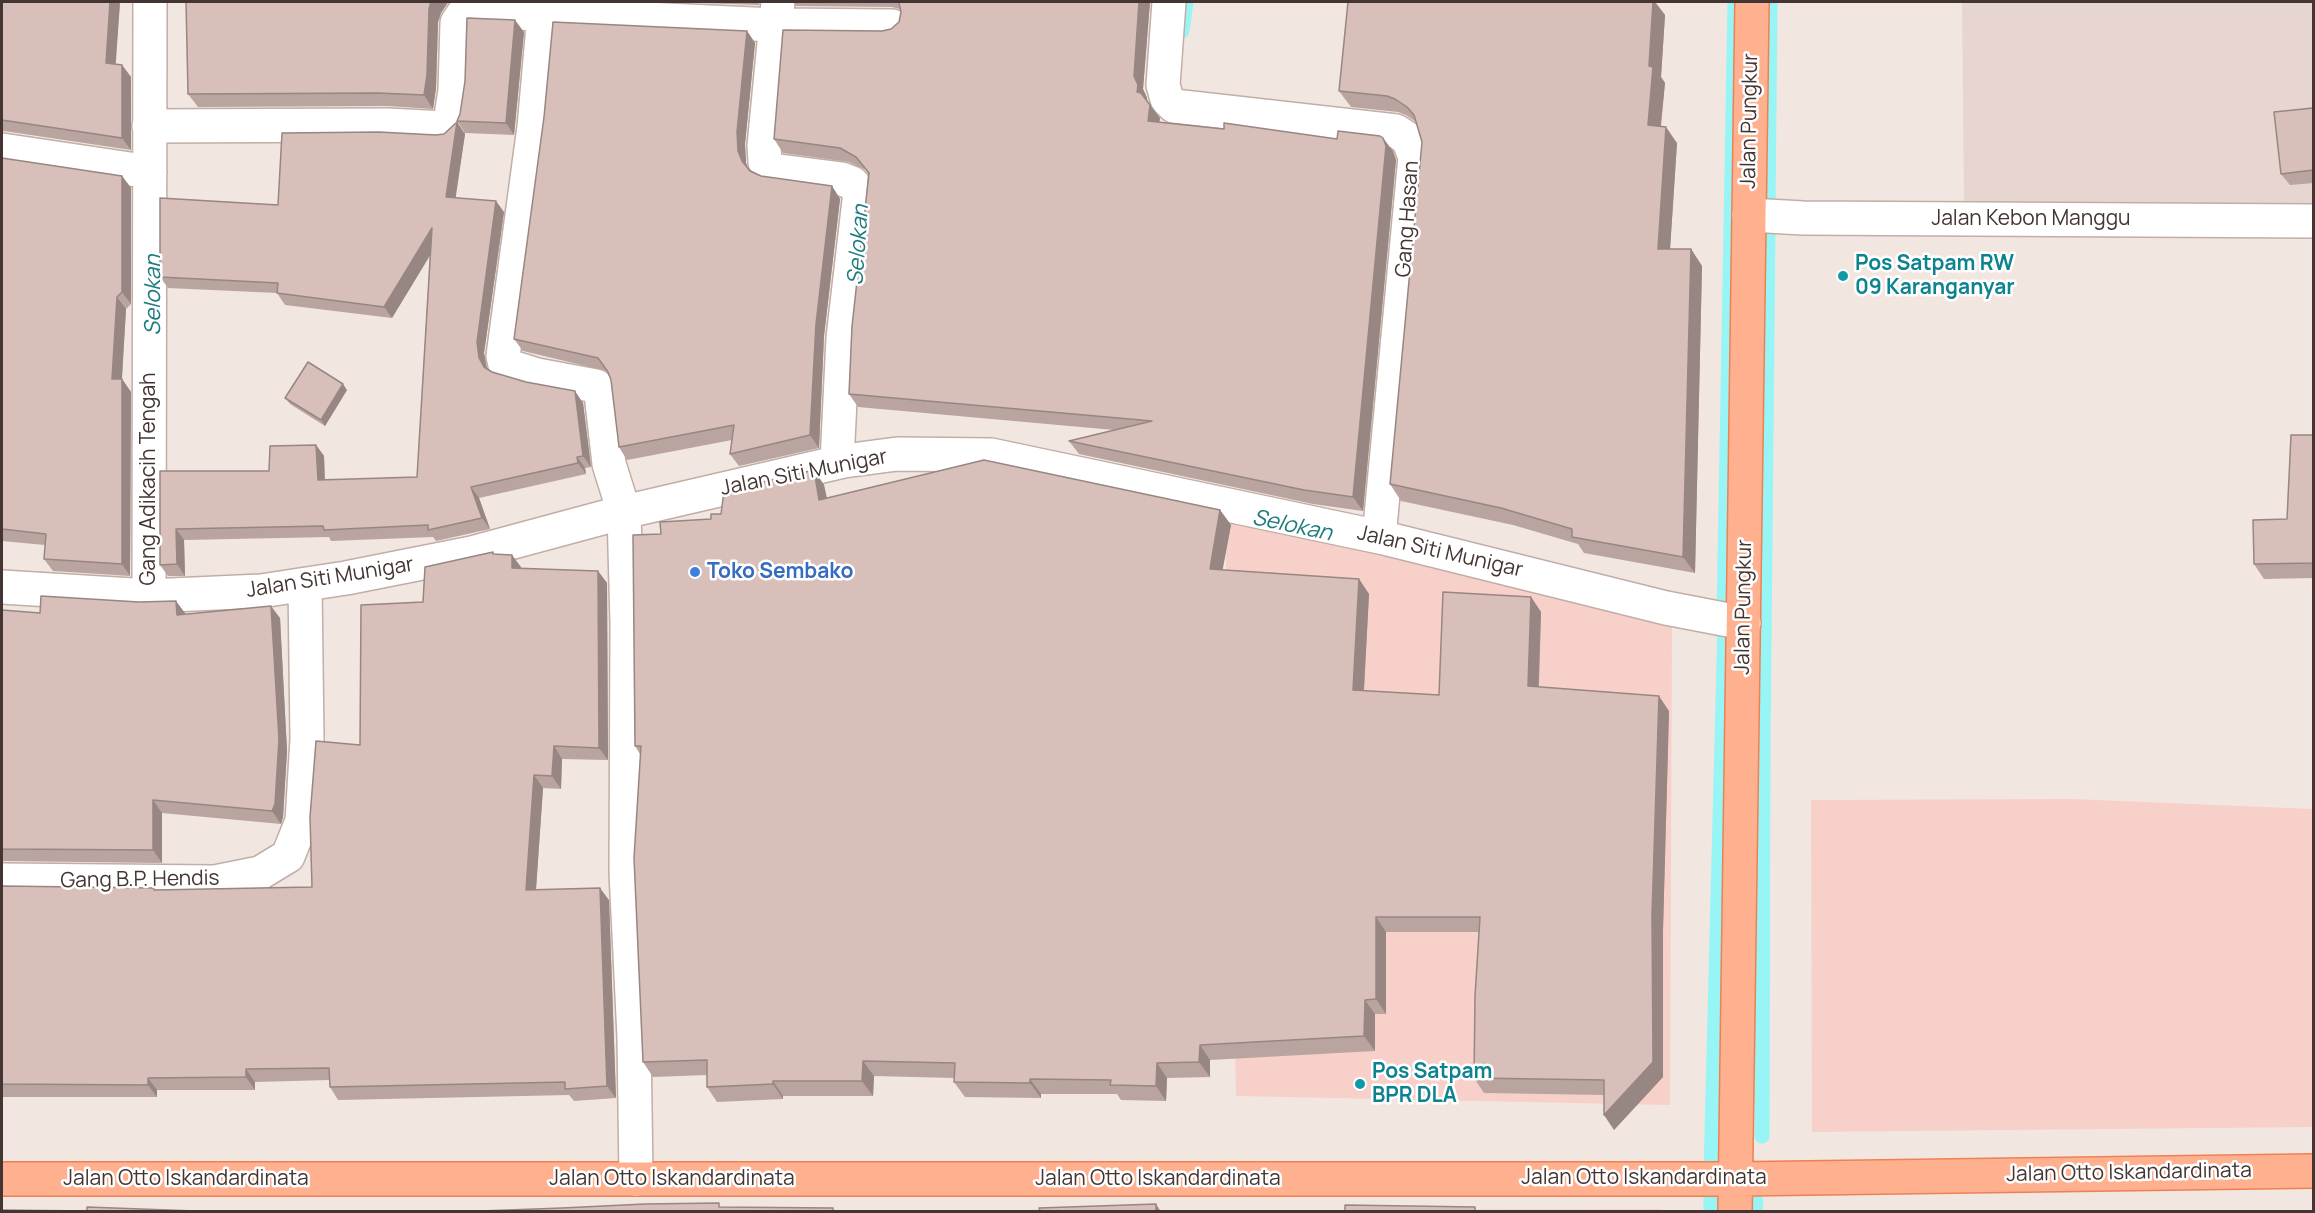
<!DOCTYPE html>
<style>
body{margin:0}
#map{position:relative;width:2315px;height:1213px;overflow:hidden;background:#f2e6e1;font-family:Manrope,sans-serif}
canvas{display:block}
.frame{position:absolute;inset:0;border:3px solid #443532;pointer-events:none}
</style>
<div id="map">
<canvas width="2315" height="1213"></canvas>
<div class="frame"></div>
</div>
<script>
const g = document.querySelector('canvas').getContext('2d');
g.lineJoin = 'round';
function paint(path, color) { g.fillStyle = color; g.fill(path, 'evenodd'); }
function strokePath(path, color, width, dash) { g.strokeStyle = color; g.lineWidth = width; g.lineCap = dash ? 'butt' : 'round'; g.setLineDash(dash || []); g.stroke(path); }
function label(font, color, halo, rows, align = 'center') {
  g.font = font + ' Manrope,sans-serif'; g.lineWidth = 5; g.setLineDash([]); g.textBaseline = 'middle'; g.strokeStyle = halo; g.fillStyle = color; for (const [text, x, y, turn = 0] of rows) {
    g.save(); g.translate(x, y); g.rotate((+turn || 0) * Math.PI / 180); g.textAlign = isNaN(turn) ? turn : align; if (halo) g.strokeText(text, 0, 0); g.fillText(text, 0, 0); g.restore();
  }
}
paint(new Path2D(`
 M 1962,2 L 2313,2 L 2313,211 L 1964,202 Z`), '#e7d5cf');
paint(new Path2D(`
 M 1225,512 L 1672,622 L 1670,1105 L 1236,1096 Z
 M 2072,799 L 2313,809 L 2313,1127 L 1812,1132 L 1811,800 Z
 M 1661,1209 L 1661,1212 L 820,1212 Z`), '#f7d1c9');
strokePath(new Path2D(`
 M 1182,31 L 1186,2
 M 1768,210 L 1770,2
 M 1724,617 L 1735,2
 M 1762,1136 L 1763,753 L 1768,224
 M 1711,1173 L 1725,622
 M 1711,1185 L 1711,1212
 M 1755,1212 L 1756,1201`), '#97f5f6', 15);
const minor = new Path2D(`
 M 778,2 L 764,146 L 765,162 L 772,170 L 842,179 L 852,183 L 860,192 L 843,338 L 837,462
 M 1169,2 L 1163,85 L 1167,99 L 1174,106 L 1396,131 L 1408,139 L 1415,157 L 1379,537
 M 544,15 L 534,127 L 503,356 L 505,365 L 537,375 L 596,386 L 601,394 L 609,464 L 624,512 L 627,623 L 626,873 L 634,1037 L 636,1179
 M 149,126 L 387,125 L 445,128 L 450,123 L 455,90 L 457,23 L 463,14 L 471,11 L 775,25 L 892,26
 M 2,150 L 150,172
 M 1749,215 L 1803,218 L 2314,221
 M 2,587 L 149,596 L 261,591 L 346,578 L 472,553 L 624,512 L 844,461 L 897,454 L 991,455 L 1384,538 L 1666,608 L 1744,623
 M 149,596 L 150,2
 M 2,880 L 215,882 L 260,873 L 288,856 L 302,821 L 307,739 L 305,585`);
const major = new Path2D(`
 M 2,1179 L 1736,1179 L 2314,1171
 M 1735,1212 L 1752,2`);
strokePath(minor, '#c1aea6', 36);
strokePath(major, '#ed8155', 36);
strokePath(minor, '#fff', 33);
strokePath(major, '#ffb08e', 33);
paint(new Path2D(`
 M 2,2 L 120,2 L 115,64 L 122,65 L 131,77 L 131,150 L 4,131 L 2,132 Z
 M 186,2 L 450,2 L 447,4 L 441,13 L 438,22 L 436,88 L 433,109 L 387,106 L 198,107 L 188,94 Z
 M 672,2 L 760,2 L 759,5 Z
 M 793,2 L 1150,2 L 1143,89 L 1147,98 L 1147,101 L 1160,118 L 1159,122 L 1393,151 L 1396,160 L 1363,511 L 1313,504 L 1079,454 L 1069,441 L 1114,430 L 858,407 L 849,394 L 868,174 L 866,170 L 849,162 L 783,153 L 774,139 L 882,31 L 891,29 L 899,22 L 901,12 L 900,9 L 892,7 L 796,6 Z
 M 1348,2 L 1655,2 L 1665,15 L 1661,77 L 1665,83 L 1661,126 L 1677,143 L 1670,249 L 1691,249 L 1702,266 L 1695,573 L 1584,553 L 1578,544 L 1513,525 L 1401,501 L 1390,484 L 1422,142 L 1416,122 L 1406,115 L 1398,112 L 1351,107 L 1339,91 Z
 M 747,31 L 755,43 L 745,144 L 746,163 L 749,169 L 761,176 L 832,186 L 840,199 L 824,336 L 819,448 L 739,466 L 730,454 L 732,440 L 627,460 L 619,447 L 611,380 L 607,371 L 523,351 L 514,339 Z
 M 524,32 L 514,135 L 465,133 L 457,121 Z
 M 2313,108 L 2313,183 L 2290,185 L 2281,174 Z
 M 457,122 L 465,134 L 455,198 L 504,212 L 484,353 L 487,369 L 492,372 L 583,403 L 591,467 L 585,468 L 586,474 L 479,498 L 490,529 L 436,541 L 433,537 L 331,541 L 329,537 L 184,540 L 185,576 L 168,576 L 160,565 L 160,471 L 269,471 L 316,445 L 324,456 L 325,480 L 417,477 L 430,255 L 392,318 L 285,305 L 277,293 L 168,288 L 160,277 L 278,205 L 436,135 L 444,134 Z
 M 2,158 L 122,176 L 131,188 L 131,304 L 126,309 L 122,379 L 131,392 L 130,576 L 53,571 L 44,559 L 45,545 L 2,541 Z
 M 347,390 L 325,426 L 290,404 L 285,398 Z
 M 2313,435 L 2313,578 L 2264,579 L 2254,564 L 2287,519 Z
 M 814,470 L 824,485 L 827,498 L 1220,510 L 1231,525 L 1222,570 L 1359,579 L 1369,594 L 1364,691 L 1439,695 L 1531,597 L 1541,612 L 1539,687 L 1669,711 L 1663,930 L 1663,1077 L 1614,1130 L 1604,1095 L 1484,1093 L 1474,1078 L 1479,932 L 1386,932 L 1386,1014 L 1375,1014 L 1375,1051 L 1210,1060 L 1210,1077 L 1167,1078 L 1166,1101 L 1121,1100 L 1117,1094 L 1041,1094 L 1041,1098 L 965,1097 L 954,1082 L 955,1078 L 874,1076 L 873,1096 L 783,1096 L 783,1099 L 717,1102 L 707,1087 L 707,1075 L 653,1077 L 643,1062 L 640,754 L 635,746 L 661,534 L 711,519 Z
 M 493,552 L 494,554 L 512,555 L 521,569 L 598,571 L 607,583 L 608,760 L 562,759 L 561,789 L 543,788 L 536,890 L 609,900 L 616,1098 L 574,1101 L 569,1095 L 338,1100 L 330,1087 L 329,1080 L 255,1082 L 255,1090 L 157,1090 L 157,1097 L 2,1097 L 2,886 L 155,890 L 312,887 L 360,745 L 423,602 Z
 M 2,610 L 40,613 L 185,613 L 185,615 L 280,618 L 287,751 L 283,817 L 281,824 L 162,813 L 162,863 L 2,861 Z`), '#baa49f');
paint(new Path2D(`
 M 110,2 L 120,2 L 115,75 L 106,63 Z
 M 431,2 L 446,2 L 447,4 L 441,13 L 438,22 L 436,88 L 433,109 L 424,95 L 429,9 Z
 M 1139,2 L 1150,2 L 1143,89 L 1147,98 L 1147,106 L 1137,92 L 1134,76 Z
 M 1644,2 L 1655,2 L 1665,15 L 1661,77 L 1665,83 L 1659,142 L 1648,125 L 1649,66 Z
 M 515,20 L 524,32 L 514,135 L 506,123 Z
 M 747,31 L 755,43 L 745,144 L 746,163 L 750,174 L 742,161 L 738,151 L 737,132 Z
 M 122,65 L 131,77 L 131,150 L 122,138 Z
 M 1150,105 L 1160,118 L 1157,135 L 1148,121 Z
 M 457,122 L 465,134 L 454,209 L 446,197 Z
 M 1666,127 L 1677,143 L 1669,265 L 1658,249 Z
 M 1383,138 L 1393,151 L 1396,160 L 1363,511 L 1353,497 Z
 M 122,176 L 131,188 L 131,304 L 122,292 Z
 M 832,186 L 840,199 L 824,336 L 819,448 L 810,435 L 816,324 Z
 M 496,201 L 504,212 L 484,353 L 487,369 L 484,367 L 479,358 L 477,342 Z
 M 432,228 L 440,239 L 392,318 L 384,307 Z
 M 1691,249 L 1702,266 L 1695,573 L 1683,557 Z
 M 117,297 L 126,309 L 121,392 L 112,379 Z
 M 122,379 L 131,392 L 130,576 L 122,564 Z
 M 343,384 L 347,390 L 325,426 L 321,420 Z
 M 575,391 L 583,403 L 591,467 L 583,456 Z
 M 316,445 L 324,456 L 325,491 L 318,480 Z
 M 577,457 L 585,468 L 586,474 L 578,463 Z
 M 814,470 L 824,485 L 830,514 L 819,500 Z
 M 471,487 L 479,498 L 490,529 L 482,518 Z
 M 1220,510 L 1231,525 L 1220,584 L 1210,569 Z
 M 176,529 L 184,540 L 185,576 L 177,564 Z
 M 512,555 L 521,567 L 520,581 L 512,568 Z
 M 598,571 L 607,583 L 608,760 L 599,748 Z
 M 1359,579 L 1369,594 L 1363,705 L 1353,690 Z
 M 1531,597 L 1541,612 L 1538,701 L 1528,686 Z
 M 176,601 L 185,613 L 185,628 L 177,615 Z
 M 271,606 L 280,618 L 287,751 L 283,817 L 281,824 L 272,811 Z
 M 1659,696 L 1669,711 L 1663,930 L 1663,1077 L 1614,1130 L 1604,1115 L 1652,915 Z
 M 554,746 L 562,759 L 561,789 L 552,776 Z
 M 534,775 L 543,788 L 535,903 L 526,890 Z
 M 153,800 L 162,813 L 162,863 L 153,850 Z
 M 600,888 L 609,900 L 616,1098 L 607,1086 Z
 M 1376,917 L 1386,932 L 1386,1014 L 1376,999 Z
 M 1365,1000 L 1375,1014 L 1375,1051 L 1364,1036 Z
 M 1200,1045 L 1210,1060 L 1210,1077 L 1199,1062 Z
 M 863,1061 L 874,1076 L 873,1096 L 862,1081 Z
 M 1157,1063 L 1167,1078 L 1166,1101 L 1156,1086 Z
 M 246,1069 L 255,1082 L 255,1090 L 246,1077 Z
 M 148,1078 L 157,1090 L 157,1097 L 148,1085 Z
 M 1030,1079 L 1041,1094 L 1041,1098 L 1030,1083 Z
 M 773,1081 L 783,1096 L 783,1099 L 773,1084 Z
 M 1156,1204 L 1161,1212 L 1156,1212 Z`), '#978682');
const building = new Path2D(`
 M 2,2 L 110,2 L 106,63 L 122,65 L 122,138 L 2,120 Z
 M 186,2 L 431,2 L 429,9 L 427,75 L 424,95 L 378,93 L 188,94 Z
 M 897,2 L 1139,2 L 1134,76 L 1138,85 L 1137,92 L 1141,93 L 1150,105 L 1148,121 L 1224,129 L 1224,123 L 1337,139 L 1338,131 L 1380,136 L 1383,138 L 1386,146 L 1353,497 L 1304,490 L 1069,441 L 1152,421 L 849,394 L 852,326 L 869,173 L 856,157 L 840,148 L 774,139 L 783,30 L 882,31 L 891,29 L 899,22 L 901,12 L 899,3 Z
 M 1348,2 L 1653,2 L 1649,66 L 1653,67 L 1648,125 L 1666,127 L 1658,249 L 1691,249 L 1683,557 L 1572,537 L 1572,529 L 1501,508 L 1390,484 L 1422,142 L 1414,115 L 1407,107 L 1395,99 L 1387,96 L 1339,91 Z
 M 467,18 L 515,20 L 506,123 L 457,121 L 460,114 L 465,81 Z
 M 553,22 L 747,31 L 737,132 L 738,151 L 742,161 L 750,171 L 761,176 L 832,186 L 816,324 L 810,435 L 730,454 L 734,425 L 619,447 L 611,380 L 608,372 L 598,358 L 514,339 L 544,117 Z
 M 2313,108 L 2313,170 L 2281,174 L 2274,112 Z
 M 457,122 L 446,197 L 496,201 L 477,342 L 479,358 L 484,367 L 492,372 L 526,382 L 575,391 L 583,456 L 577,457 L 578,463 L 471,487 L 482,518 L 428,530 L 428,525 L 324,530 L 323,526 L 176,529 L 177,564 L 160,565 L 160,471 L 269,471 L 270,446 L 316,445 L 318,480 L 417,477 L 432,228 L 384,307 L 277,293 L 278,283 L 160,277 L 160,198 L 278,205 L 282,133 L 379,132 L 436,135 L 444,134 Z
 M 2,158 L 122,176 L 122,292 L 117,297 L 112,379 L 122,379 L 122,564 L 44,559 L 46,534 L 2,529 Z
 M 308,362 L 343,384 L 321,420 L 285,398 Z
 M 2291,435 L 2313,435 L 2313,563 L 2254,564 L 2253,520 L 2287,519 Z
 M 984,460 L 1220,510 L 1210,569 L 1359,579 L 1353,690 L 1439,695 L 1443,592 L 1531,597 L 1528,686 L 1659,696 L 1652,915 L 1653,1062 L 1604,1115 L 1604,1080 L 1474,1078 L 1475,996 L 1480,917 L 1376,917 L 1376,999 L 1365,1000 L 1364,1036 L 1200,1045 L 1199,1062 L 1157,1063 L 1156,1086 L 1110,1085 L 1111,1080 L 1030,1079 L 1030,1083 L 954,1082 L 955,1063 L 863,1061 L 862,1081 L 773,1081 L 773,1084 L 707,1087 L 707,1060 L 643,1062 L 634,858 L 641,746 L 635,746 L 633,535 L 661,534 L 660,522 L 711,519 L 711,514 L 721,514 L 724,491 L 814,470 L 819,500 Z
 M 493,552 L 493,554 L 512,555 L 512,568 L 598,571 L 599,748 L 554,746 L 552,776 L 534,775 L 526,890 L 600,888 L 607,1086 L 565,1089 L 565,1082 L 330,1087 L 329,1068 L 246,1069 L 246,1077 L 148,1078 L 148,1085 L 2,1084 L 2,886 L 154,888 L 154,890 L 312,887 L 310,817 L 316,741 L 360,745 L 361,605 L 423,602 L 425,567 Z
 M 41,596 L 139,602 L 176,601 L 177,615 L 271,606 L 279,739 L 275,804 L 272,811 L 153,800 L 153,850 L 2,849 L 2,610 L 40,613 Z
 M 719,1203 L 719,1207 L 833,1208 L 833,1212 L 453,1212 L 562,1208 L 645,1204 Z
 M 1156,1204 L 1156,1212 L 1008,1212 L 1040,1211 L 1039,1208 Z
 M 1345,1205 L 1475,1207 L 1475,1212 L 1345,1212 Z
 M 87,1207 L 222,1212 L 2,1212 L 2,1210 L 87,1211 Z`);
paint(building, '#d8bfb9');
strokePath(building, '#978682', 1.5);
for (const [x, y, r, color] of [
 [1843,276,6,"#0f9aa8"],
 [695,572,6,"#3f7fe0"],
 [1360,1084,6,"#0f9aa8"]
]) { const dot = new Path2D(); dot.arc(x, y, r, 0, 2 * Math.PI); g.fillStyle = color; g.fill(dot); strokePath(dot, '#fff', 2); }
label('21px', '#443532', '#fff', [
 ["Jalan Pungkur",1750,121,-89],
 ["Gang Hasan",1408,219,-86],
 ["Jalan Kebon Manggu",2031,219],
 ["Jalan Siti Munigar",804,473,-11],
 ["Gang Adikacih Tengah",149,479,-90],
 ["Jalan Siti Munigar",1440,552,13],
 ["Jalan Siti Munigar",330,578,-9],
 ["Jalan Pungkur",1744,607,-89],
 ["Gang B.P. Hendis",140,880,-1],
 ["Jalan Otto Iskandardinata",2129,1173,-1],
 ["Jalan Otto Iskandardinata",1644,1178],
 ["Jalan Otto Iskandardinata",186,1179],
 ["Jalan Otto Iskandardinata",672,1179],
 ["Jalan Otto Iskandardinata",1158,1179]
]);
label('bold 21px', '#0d838f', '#fff', [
 ["Pos Satpam RW",1855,264],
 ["09 Karanganyar",1855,288],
 ["Pos Satpam",1372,1072],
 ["BPR DLA",1372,1096]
], 'left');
label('bold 21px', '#366cbe', '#fff', [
 ["Toko Sembako",707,572]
], 'left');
label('italic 22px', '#1d7c7d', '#fff', [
 ["Selokan",859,245,-86],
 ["Selokan",154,295,-90],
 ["Selokan",1292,526,12]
]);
</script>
